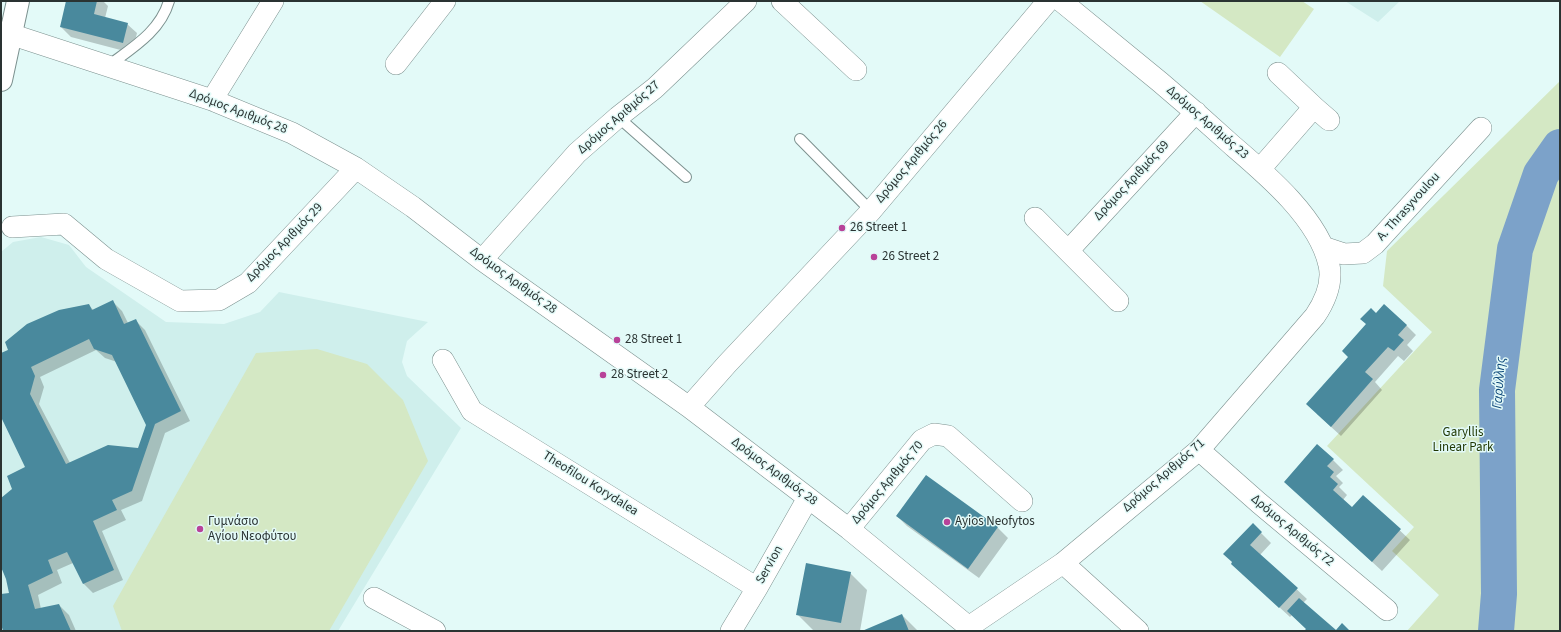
<!DOCTYPE html>
<meta charset="utf-8">
<style>
body{margin:0}
#map{position:relative;width:1561px;height:632px;overflow:hidden;background:#e3faf8;font-family:"Source Sans 3",sans-serif}
canvas{display:block}
.frame{position:absolute;inset:0;border:2px solid #2a3332;pointer-events:none}
</style>
<div id="map">
<canvas width="1561" height="632"></canvas>
<div class="frame"></div>
</div>
<script>
const g = document.querySelector('canvas').getContext('2d');
g.lineJoin = 'round';
function paint(path, color) { g.fillStyle = color; g.fill(path, 'evenodd'); }
function strokePath(path, color, width, dash) { g.strokeStyle = color; g.lineWidth = width; g.lineCap = dash ? 'butt' : 'round'; g.setLineDash(dash || []); g.stroke(path); }
function label(font, color, halo, rows, align = 'center') {
  g.font = font + ' "Source Sans 3",sans-serif'; g.lineWidth = 3; g.setLineDash([]); g.textBaseline = 'middle'; g.strokeStyle = halo; g.fillStyle = color; for (const [text, x, y, turn = 0] of rows) {
    g.save(); g.translate(x, y); g.rotate((+turn || 0) * Math.PI / 180); g.textAlign = isNaN(turn) ? turn : align; if (halo) g.strokeText(text, 0, 0); g.fillText(text, 0, 0); g.restore();
  }
}
paint(new Path2D(`
 M 1345,1 L 1400,1 L 1378,22 Z
 M 41,237 L 69,245 L 86,267 L 166,322 L 224,324 L 260,312 L 279,292 L 428,322 L 407,341 L 402,362 L 407,376 L 461,428 L 338,631 L 1,631 L 1,252 L 13,242 Z`), '#cfefec');
paint(new Path2D(`
 M 1200,1 L 1302,1 L 1314,9 L 1280,57 Z
 M 1560,81 L 1560,631 L 1407,631 L 1439,595 L 1392,551 L 1414,527 L 1327,446 L 1432,332 L 1383,286 L 1387,251 Z
 M 317,349 L 367,364 L 403,400 L 428,461 L 329,631 L 122,631 L 113,606 L 256,353 Z`), '#d4e8c4');
paint(new Path2D(`
 M 67,1 L 103,1 L 108,6 L 105,18 L 127,24 L 137,33 L 132,53 L 71,37 L 61,27 Z
 M 112,301 L 122,311 L 128,323 L 135,320 L 145,330 L 190,421 L 165,433 L 142,501 L 121,510 L 126,520 L 102,531 L 123,580 L 93,593 L 83,583 L 73,563 L 57,570 L 62,583 L 38,595 L 41,609 L 59,605 L 69,615 L 76,631 L 4,631 L 1,619 L 1,595 L 11,594 L 7,579 L 1,565 L 1,500 L 14,489 L 27,468 L 1,415 L 1,354 L 89,305 L 94,311 ZM 96,350 L 105,358 L 117,362 L 147,425 L 139,450 L 70,463 L 39,404 L 44,387 L 40,377 Z
 M 1376,314 L 1406,325 L 1416,335 L 1407,345 L 1413,351 L 1404,361 L 1398,356 L 1375,382 L 1382,390 L 1341,436 L 1317,414 Z
 M 1333,460 L 1343,470 L 1336,476 L 1343,483 L 1339,487 L 1347,495 L 1343,500 L 1352,508 L 1363,496 L 1410,540 L 1382,571 L 1295,491 Z
 M 926,476 L 998,528 L 1008,538 L 979,578 L 907,526 L 897,516 Z
 M 1253,525 L 1271,543 L 1260,555 L 1307,599 L 1303,603 L 1335,631 L 1306,631 L 1307,629 L 1292,615 L 1290,617 L 1242,573 Z
 M 850,573 L 867,590 L 860,631 L 814,631 L 797,614 Z
 M 902,615 L 918,631 L 865,631 Z`), '#0003');
strokePath(new Path2D(`
 M 1496,631 L 1499,594 L 1497,390 L 1515,249 L 1541,174 L 1560,147`), '#7ca2c9', 36);
paint(new Path2D(`
 M 66,1 L 97,1 L 94,14 L 128,23 L 123,43 L 60,27 Z
 M 113,300 L 124,324 L 136,319 L 181,411 L 155,424 L 132,491 L 112,500 L 117,510 L 93,521 L 114,570 L 83,584 L 67,552 L 48,560 L 53,573 L 28,585 L 35,609 L 59,604 L 71,631 L 3,631 L 1,624 L 1,594 L 9,593 L 6,579 L 1,567 L 1,498 L 12,489 L 7,476 L 25,467 L 1,417 L 1,353 L 8,350 L 5,342 L 27,324 L 59,310 L 89,304 L 92,310 ZM 89,339 L 94,349 L 112,355 L 146,425 L 138,448 L 108,445 L 66,464 L 30,394 L 35,376 L 31,367 Z
 M 1384,304 L 1407,325 L 1398,335 L 1404,340 L 1394,351 L 1388,347 L 1365,372 L 1373,379 L 1331,427 L 1306,404 L 1348,357 L 1342,351 L 1366,324 L 1360,319 L 1371,308 L 1376,313 Z
 M 1317,444 L 1334,459 L 1327,466 L 1334,472 L 1330,477 L 1338,484 L 1333,490 L 1352,507 L 1363,495 L 1401,529 L 1372,562 L 1284,482 Z
 M 926,475 L 998,527 L 968,569 L 896,516 Z
 M 1253,523 L 1262,532 L 1250,545 L 1298,588 L 1279,608 L 1231,564 L 1232,562 L 1223,554 Z
 M 806,563 L 851,572 L 841,623 L 796,615 Z
 M 1299,598 L 1336,630 L 1342,623 L 1350,631 L 1304,631 L 1306,629 L 1287,611 Z
 M 902,614 L 909,631 L 862,631 Z`), '#49899d');
const service = new Path2D(`
 M 108,66 C 132,48 160,32 169,1
 M 618,117 L 686,177
 M 800,139 L 871,211`);
const minor = new Path2D(`
 M 782,1 L 856,70
 M 1,32 L 10,34 L 212,100 L 292,133 L 356,168 L 413,207 L 482,260 L 689,407 L 849,529 L 970,628
 M 396,64 L 445,1
 M 212,100 L 273,1
 M 1314,107 L 1329,120
 M 1260,169 L 1314,107 L 1278,73
 M 1035,218 L 1118,301
 M 12,227 L 64,224 L 106,259 L 180,301 L 219,300 L 248,283 L 356,168
 M 1323,247 L 1344,254 L 1363,253 L 1375,244 L 1481,128
 M 1068,251 L 1196,112
 M 482,260 L 577,153 L 618,117 L 655,88 L 746,1
 M 443,360 L 472,411 L 757,588
 M 689,407 L 727,364 L 871,211 L 1048,1
 M 1199,450 L 1259,503 L 1387,610
 M 849,529 L 922,440 L 934,434 L 948,436 L 1022,501
 M 1063,563 L 1138,631
 M 374,598 L 435,631
 M 731,631 L 757,588 L 808,498
 M 967,631 L 976,622 L 1063,563 L 1199,450 L 1315,316 C 1325,301 1333,283 1329,265 C 1319,219 1267,175 1233,146 C 1209,124 1185,103 1160,82 C 1127,55 1094,28 1061,1`);
const secondary = new Path2D(`
 M 1,80 L 18,1`);
strokePath(service, '#7c918f', 12);
strokePath(minor, '#7c918f', 22);
strokePath(secondary, '#7c918f', 24);
strokePath(service, '#fff', 10);
strokePath(minor, '#fff', 21);
strokePath(secondary, '#fff', 22);
for (const [x, y, r, color] of [
 [842,228,4,"#b84299"],
 [874,257,4,"#b84299"],
 [617,340,4,"#b84299"],
 [603,375,4,"#b84299"],
 [947,522,4,"#b84299"],
 [200,529,4,"#b84299"]
]) { const dot = new Path2D(); dot.arc(x, y, r, 0, 2 * Math.PI); g.fillStyle = color; g.fill(dot); strokePath(dot, '#e3faf8', 1.5); }
label('13px', '#2a3332', '#e3faf8', [
 ["Δρόμος Αριθμός 28",238,112,21],
 ["Δρόμος Αριθμός 27",619,118,-41],
 ["Δρόμος Αριθμός 23",1207,123,41],
 ["Δρόμος Αριθμός 26",912,162,-50],
 ["Δρόμος Αριθμός 69",1132,181,-47],
 ["A. Thrasyvoulou",1409,207,-48],
 ["Δρόμος Αριθμός 29",285,243,-46],
 ["Δρόμος Αριθμός 28",513,281,36],
 ["Δρόμος Αριθμός 28",774,472,37],
 ["Δρόμος Αριθμός 71",1164,476,-41],
 ["Δρόμος Αριθμός 70",888,483,-50],
 ["Theofilou Korydalea",590,484,32],
 ["Δρόμος Αριθμός 72",1292,531,40],
 ["Servion",770,565,-61]
]);
label('13px', '#2a3332', '#e3faf8', [
 ["26 Street 1",850,228],
 ["26 Street 2",882,257],
 ["28 Street 1",625,340],
 ["28 Street 2",611,375],
 ["Γυμνάσιο",208,522],
 ["Αγίου Νεοφύτου",208,537],
 ["Ayios Neofytos",955,522]
], 'left');
label('13px', '#1f3601', '#e3faf8', [
 ["Garyllis",1463,433],
 ["Linear Park",1463,448]
]);
label('italic 14px', '#0d4779', '#e3faf8', [
 ["Γαρύλλης",1500,383,-86]
]);
</script>
